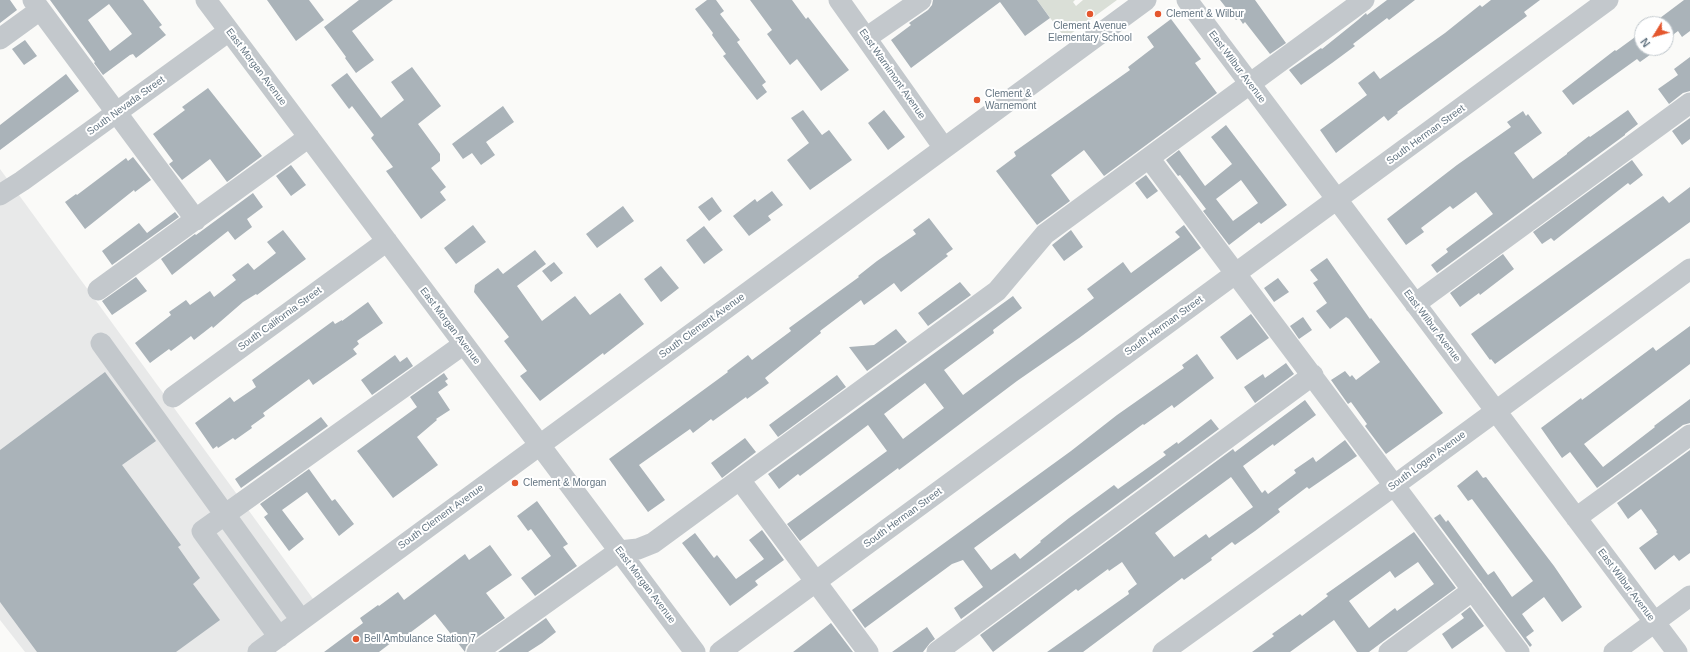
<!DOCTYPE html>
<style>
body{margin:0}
#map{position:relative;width:1690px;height:652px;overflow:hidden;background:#fafaf8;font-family:Helvetica,sans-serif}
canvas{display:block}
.north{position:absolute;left:1634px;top:16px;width:40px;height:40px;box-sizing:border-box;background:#fff;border:1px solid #c1c8cd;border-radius:50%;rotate:233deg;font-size:11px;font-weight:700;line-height:16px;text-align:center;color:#657683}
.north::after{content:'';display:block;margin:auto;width:14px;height:18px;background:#e4572e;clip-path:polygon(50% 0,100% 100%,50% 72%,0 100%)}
</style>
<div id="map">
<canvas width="1690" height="652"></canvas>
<div class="north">N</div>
</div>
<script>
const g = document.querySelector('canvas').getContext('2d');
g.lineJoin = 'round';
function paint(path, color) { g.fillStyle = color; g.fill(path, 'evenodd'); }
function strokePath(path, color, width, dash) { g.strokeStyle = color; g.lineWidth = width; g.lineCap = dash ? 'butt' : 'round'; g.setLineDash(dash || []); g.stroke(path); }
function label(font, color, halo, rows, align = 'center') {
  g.font = font + ' Helvetica,sans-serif'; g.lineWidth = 4; g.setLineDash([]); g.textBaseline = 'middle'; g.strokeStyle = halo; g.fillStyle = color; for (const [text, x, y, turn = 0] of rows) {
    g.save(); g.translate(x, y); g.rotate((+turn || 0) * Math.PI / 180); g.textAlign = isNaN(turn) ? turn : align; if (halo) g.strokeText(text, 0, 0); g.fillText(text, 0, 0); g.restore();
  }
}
paint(new Path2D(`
 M 0,169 L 319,607 L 258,652 L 25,652 L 0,620 Z`), '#e8e9e9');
paint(new Path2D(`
 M 1037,0 L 1075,0 L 1073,2 L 1076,6 L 1083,0 L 1117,0 L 1065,38 Z`), '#dadfd7');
paint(new Path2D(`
 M 0,0 L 10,0 L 17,10 L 0,23 Z
 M 50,0 L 143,0 L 162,25 L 159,27 L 166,35 L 136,58 L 133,54 L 130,55 L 103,75 L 94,63 L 95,62 ZM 109,4 L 132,34 L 110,51 L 88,20 Z
 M 267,0 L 309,0 L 324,20 L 296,41 Z
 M 359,0 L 393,0 L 352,31 L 374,60 L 356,73 L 345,58 L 346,57 L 324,27 Z
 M 707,0 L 716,0 L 724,11 L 720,14 L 740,40 L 737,42 L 766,82 L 762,85 L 767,92 L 757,100 L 723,56 L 726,54 L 712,35 L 713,33 L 695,9 Z
 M 750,0 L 792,0 L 806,19 L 808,17 L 849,70 L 821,91 L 797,59 L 790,65 L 767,34 L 772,30 Z
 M 933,0 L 1037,0 L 1050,18 L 1025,36 L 1000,2 L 911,68 L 891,40 L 911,25 L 909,23 L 928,10 L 932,5 Z
 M 1220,0 L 1255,0 L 1286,43 L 1270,54 L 1245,22 L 1243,24 L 1239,18 L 1236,20 Z
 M 1387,0 L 1415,0 L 1389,20 L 1387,18 L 1353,44 L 1355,46 L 1332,63 L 1301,85 L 1289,70 L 1321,48 L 1322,49 L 1358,20 L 1366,13 L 1367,15 Z
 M 1491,0 L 1540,0 L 1524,12 L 1527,16 L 1397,112 L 1398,113 L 1388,121 L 1384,116 L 1336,153 L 1320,130 L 1367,95 L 1358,83 L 1374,71 L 1380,79 L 1445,33 L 1480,5 L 1482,7 Z
 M 1684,0 L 1690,0 L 1690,31 L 1682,37 L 1678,31 L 1666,40 L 1666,24 L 1652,24 Z
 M 1171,19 L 1201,59 L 1195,63 L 1217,93 L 1104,176 L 1084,150 L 1051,175 L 1070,201 L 1037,225 L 996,171 L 1016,156 L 1014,152 L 1130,70 L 1128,67 L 1154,47 L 1147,37 Z
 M 1642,32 L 1642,48 L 1655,48 L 1653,50 L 1654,52 L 1640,62 L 1637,59 L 1573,105 L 1562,91 L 1615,50 L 1616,51 Z
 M 25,40 L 37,56 L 24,65 L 12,49 Z
 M 1690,57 L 1690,91 L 1683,93 L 1669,104 L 1658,89 L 1678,75 L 1674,69 Z
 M 412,67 L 441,106 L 418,124 L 440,154 L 440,161 L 431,168 L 446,187 L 440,192 L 446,200 L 421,219 L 386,171 L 393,167 L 371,138 L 374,135 L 352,106 L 349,109 L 331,85 L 347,73 L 381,118 L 404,100 L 391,82 Z
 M 66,74 L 79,91 L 0,150 L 0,125 Z
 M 208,88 L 262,156 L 227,182 L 210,159 L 182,180 L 169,164 L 173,161 L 153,134 L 185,110 L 182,107 Z
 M 503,106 L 514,122 L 486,142 L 495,155 L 481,165 L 472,153 L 463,159 L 452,144 Z
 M 803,110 L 822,135 L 829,130 L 852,160 L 810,190 L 787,160 L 809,143 L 791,118 Z
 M 884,110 L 905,137 L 888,150 L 868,123 Z
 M 1628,110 L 1638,124 L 1625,134 L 1625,135 L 1437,273 L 1431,265 L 1448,252 L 1446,249 L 1493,214 L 1476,192 L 1453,209 L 1450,206 L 1421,228 L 1424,232 L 1406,245 L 1387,219 L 1457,165 L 1511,127 L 1507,122 L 1523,111 L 1526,116 L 1528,114 L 1542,133 L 1514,153 L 1533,179 L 1567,154 L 1567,153 L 1589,136 L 1590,137 Z
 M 1690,118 L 1690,139 L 1682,145 L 1672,131 Z
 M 1226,125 L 1287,205 L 1261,224 L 1259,222 L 1229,245 L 1203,211 L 1206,209 L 1180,175 L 1178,176 L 1166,160 L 1179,150 L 1205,186 L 1232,164 L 1211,137 ZM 1241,180 L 1258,203 L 1233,221 L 1216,199 Z
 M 133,157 L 151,180 L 135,192 L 134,190 L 85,229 L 65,202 L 76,194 L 77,195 L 126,158 L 128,161 Z
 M 1632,160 L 1643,175 L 1630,185 L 1628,183 L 1554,241 L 1551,238 L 1542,244 L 1533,232 Z
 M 291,165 L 306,185 L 291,196 L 276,176 Z
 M 1146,175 L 1158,191 L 1147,199 L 1135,183 Z
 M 1690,187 L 1690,222 L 1495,364 L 1491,359 L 1490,360 L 1471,334 L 1663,196 L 1669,203 Z
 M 772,191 L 783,205 L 768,216 L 771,220 L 749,236 L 733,216 L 755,199 L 757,202 Z
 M 253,193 L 263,207 L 247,219 L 252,227 L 235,240 L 228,231 L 172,275 L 161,259 L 195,234 L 196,235 Z
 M 712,197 L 722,211 L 709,221 L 698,207 Z
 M 623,206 L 634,221 L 597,248 L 586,234 Z
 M 175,212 L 179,217 L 112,265 L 102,251 L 139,223 L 147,233 Z
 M 929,218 L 953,249 L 946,254 L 948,256 L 901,292 L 894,283 L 864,305 L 861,300 L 820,331 L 821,333 L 765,378 L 769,383 L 747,399 L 746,397 L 713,421 L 711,419 L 693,433 L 690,429 L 639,465 L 665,500 L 648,512 L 609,459 L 728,372 L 727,371 L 748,355 L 752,360 L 791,331 L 789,328 L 859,277 L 858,276 L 877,261 L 916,234 L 913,230 Z
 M 473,225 L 486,242 L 456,264 L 444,248 Z
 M 1184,225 L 1201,248 L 1079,338 L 1017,381 L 899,470 L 898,468 L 800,541 L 787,524 L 887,451 L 868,425 L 800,476 L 798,474 L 779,489 L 768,474 L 1013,296 L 1022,308 L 993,330 L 994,333 L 944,370 L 963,395 L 1094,298 L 1087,289 L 1123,262 L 1131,273 L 1180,237 L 1175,232 ZM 925,383 L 944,408 L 903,439 L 884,414 Z
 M 704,226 L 723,250 L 704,264 L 686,240 Z
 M 283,230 L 306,259 L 257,295 L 256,294 L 243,302 L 213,328 L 212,326 L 194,340 L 191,336 L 171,351 L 169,349 L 150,363 L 135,343 L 171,315 L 169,312 L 186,300 L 190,305 L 210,291 L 214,297 L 236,280 L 232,275 L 248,263 L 254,270 L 276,253 L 267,242 Z
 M 1071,230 L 1083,247 L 1064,261 L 1052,245 Z
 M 535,250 L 546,264 L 517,286 L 542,321 L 575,296 L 590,315 L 620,293 L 644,324 L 604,355 L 603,353 L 540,401 L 520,376 L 527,371 L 504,341 L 509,337 L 474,292 L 475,285 L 498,268 L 503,274 Z
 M 1503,254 L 1514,269 L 1480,295 L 1479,293 L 1460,307 L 1450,293 Z
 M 1327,258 L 1370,319 L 1371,318 L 1443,413 L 1386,454 L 1365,426 L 1367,424 L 1351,402 L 1348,404 L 1331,380 L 1345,371 L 1350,377 L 1352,375 L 1356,380 L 1380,362 L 1349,319 L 1346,317 L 1330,329 L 1316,311 L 1327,303 L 1313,283 L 1318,280 L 1310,270 Z
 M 554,262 L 563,273 L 551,282 L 542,271 Z
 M 661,266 L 679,288 L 661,302 L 644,279 Z
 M 136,277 L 147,291 L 112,315 L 102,301 Z
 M 1278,278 L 1289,292 L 1274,302 L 1264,288 Z
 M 960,282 L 971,295 L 928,326 L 918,313 Z
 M 368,302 L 383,323 L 357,341 L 359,344 L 353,349 L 357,354 L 313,385 L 309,379 L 263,413 L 265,416 L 251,426 L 252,428 L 235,440 L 233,438 L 218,448 L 217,446 L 213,449 L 195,423 L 230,397 L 234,402 L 256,387 L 252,380 L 333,321 L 335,324 L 342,320 L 342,321 Z
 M 1251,314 L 1269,338 L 1237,360 L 1220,337 Z
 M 1303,317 L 1312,330 L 1299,339 L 1290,326 Z
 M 1690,326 L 1690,364 L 1584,444 L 1603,467 L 1655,427 L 1654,426 L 1690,399 L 1690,423 L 1683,425 L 1597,488 L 1570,452 L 1562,458 L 1541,428 L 1581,398 L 1582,400 L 1653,347 L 1656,351 Z
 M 896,329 L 907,342 L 867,371 L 849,347 L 874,345 Z
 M 1197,354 L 1214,378 L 1174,408 L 1172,405 L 1144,425 L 1143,424 L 974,548 L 991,570 L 1015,553 L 1020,559 L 1041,542 L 1040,541 L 1069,518 L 1114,485 L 1118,489 L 1166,455 L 1163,452 L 1177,442 L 1178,444 L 1211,419 L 1219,429 L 961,619 L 954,608 L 983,587 L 963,560 L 952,564 L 865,628 L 852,610 L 1071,451 L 1117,415 L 1184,368 L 1182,365 Z
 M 395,355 L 400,362 L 407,357 L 413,366 L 372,395 L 361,380 Z
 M 1286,363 L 1294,374 L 1255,403 L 1244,387 L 1263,374 L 1265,378 Z
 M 105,372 L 156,441 L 122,465 L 181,545 L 178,547 L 200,578 L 193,584 L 220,620 L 176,652 L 37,652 L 0,602 L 0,450 Z
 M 444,373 L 448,379 L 445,381 L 448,385 L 438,392 L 450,410 L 436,419 L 437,420 L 417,437 L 438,465 L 393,498 L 357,451 L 417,407 L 410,397 Z
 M 837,375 L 846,387 L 778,437 L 769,425 Z
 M 1305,400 L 1316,415 L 1274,446 L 1273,444 L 1243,466 L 1262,493 L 1265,490 L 1268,494 L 1296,473 L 1294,470 L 1313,457 L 1316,462 L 1345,440 L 1357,456 L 1309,489 L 1307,487 L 1278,509 L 1280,512 L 1255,531 L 1235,545 L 1232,542 L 1211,558 L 1212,560 L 1184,580 L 1182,578 L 1083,652 L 1047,652 L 1129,594 L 1128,591 L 1137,584 L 1122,562 L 1109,571 L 1108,569 L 1078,591 L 1076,589 L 993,652 L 980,635 L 1233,449 L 1235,452 ZM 1231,477 L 1253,507 L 1209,538 L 1206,534 L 1174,557 L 1155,533 Z
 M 321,417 L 328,426 L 241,488 L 235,479 Z
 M 745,438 L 756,452 L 722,478 L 711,463 Z
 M 1690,450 L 1690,553 L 1679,561 L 1674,555 L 1655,570 L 1639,548 L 1658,534 L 1656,532 L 1657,531 L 1641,509 L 1628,519 L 1617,503 Z
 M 309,469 L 332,501 L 335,499 L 354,524 L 339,536 L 307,492 L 282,510 L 304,539 L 289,551 L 264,517 L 268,514 L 260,504 Z
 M 1477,470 L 1483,478 L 1486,477 L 1554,566 L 1582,607 L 1562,622 L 1544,597 L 1522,614 L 1534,631 L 1526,637 L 1532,645 L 1530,647 L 1434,518 L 1440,514 L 1446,522 L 1448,520 L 1488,575 L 1494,571 L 1512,597 L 1533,581 L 1472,499 L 1468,501 L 1457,486 Z
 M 537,501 L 568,544 L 563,547 L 577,566 L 535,596 L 521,578 L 551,556 L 531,529 L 528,531 L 517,516 Z
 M 762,530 L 784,560 L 755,581 L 758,585 L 730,606 L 682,543 L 695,533 L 714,558 L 717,555 L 736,579 L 764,559 L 749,540 Z
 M 1414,532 L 1456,588 L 1381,643 L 1369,652 L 1357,652 L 1334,620 L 1290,652 L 1252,652 L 1274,636 L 1272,634 L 1300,614 L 1302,616 L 1328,596 L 1326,594 ZM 1418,562 L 1434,584 L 1397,611 L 1395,608 L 1369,628 L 1349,601 L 1390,571 L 1395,578 Z
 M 490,545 L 512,575 L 486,593 L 505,618 L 470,642 L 466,647 L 465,652 L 435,614 L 403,638 L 400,636 L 379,652 L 324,652 L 363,623 L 360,618 L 378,605 L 379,606 L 398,592 L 404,600 L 465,554 L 469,560 Z
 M 1470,607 L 1484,626 L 1452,649 L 1442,634 L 1464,618 L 1461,614 Z
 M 546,618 L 556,632 L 542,643 L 528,652 L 498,652 Z
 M 831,623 L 853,652 L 793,652 Z
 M 927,627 L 935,639 L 930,643 L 923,652 L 892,652 Z`), '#aab3b9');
strokePath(new Path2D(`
 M 33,0 L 196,220
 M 206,0 L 695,652
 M 839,0 L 944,148
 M 1187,0 L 1677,652
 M 866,38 L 921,0
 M 0,39 L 40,10
 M 1149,158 L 1519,652
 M 0,195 L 22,181 L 229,31
 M 98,290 L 309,137
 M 1415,304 L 1690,103
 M 101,343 L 301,620
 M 173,397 L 387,241
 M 740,480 L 868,652
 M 1576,518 L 1690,435
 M 279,637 L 202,531 L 464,344
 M 258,652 L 1146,0
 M 477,652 L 619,551 L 638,549 L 653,543 L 997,291 L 1045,234 L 1364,0
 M 720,652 L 1608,0
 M 937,652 L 1313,375
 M 1163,652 L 1395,485 L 1690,269
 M 1389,652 L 1473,590
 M 1614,652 L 1690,596`), '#c3c8cc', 21);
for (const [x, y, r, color] of [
 [1090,14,4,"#e4572e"],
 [1158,14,4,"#e4572e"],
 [977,100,4,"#e4572e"],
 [515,483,4,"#e4572e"],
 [356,639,4,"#e4572e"]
]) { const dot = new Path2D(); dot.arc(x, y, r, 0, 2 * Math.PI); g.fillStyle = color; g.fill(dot); strokePath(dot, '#fff', 1.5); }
label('10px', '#657683', '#fff', [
 ["Clement & Wilbur",1166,14],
 ["Clement Avenue",1090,26,"center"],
 ["Elementary School",1090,38,"center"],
 ["Clement &",985,94],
 ["Warnemont",985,106],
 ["Clement & Morgan",523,483],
 ["Bell Ambulance Station 7",364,639]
], 'left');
label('10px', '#657683', '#fff', [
 ["East Morgan Avenue",256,67,53],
 ["East Wilbur Avenue",1237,67,53],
 ["East Warnimont Avenue",892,74,55],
 ["South Nevada Street",126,106,-36],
 ["South Herman Street",1426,135,-36],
 ["South California Street",280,319,-36],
 ["East Morgan Avenue",450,326,53],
 ["South Clement Avenue",702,326,-36],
 ["South Herman Street",1164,326,-36],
 ["East Wilbur Avenue",1432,326,53],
 ["South Logan Avenue",1427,461,-36],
 ["South Clement Avenue",441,517,-36],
 ["South Herman Street",903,518,-36],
 ["East Morgan Avenue",645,585,53],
 ["East Wilbur Avenue",1626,585,53]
]);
</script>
